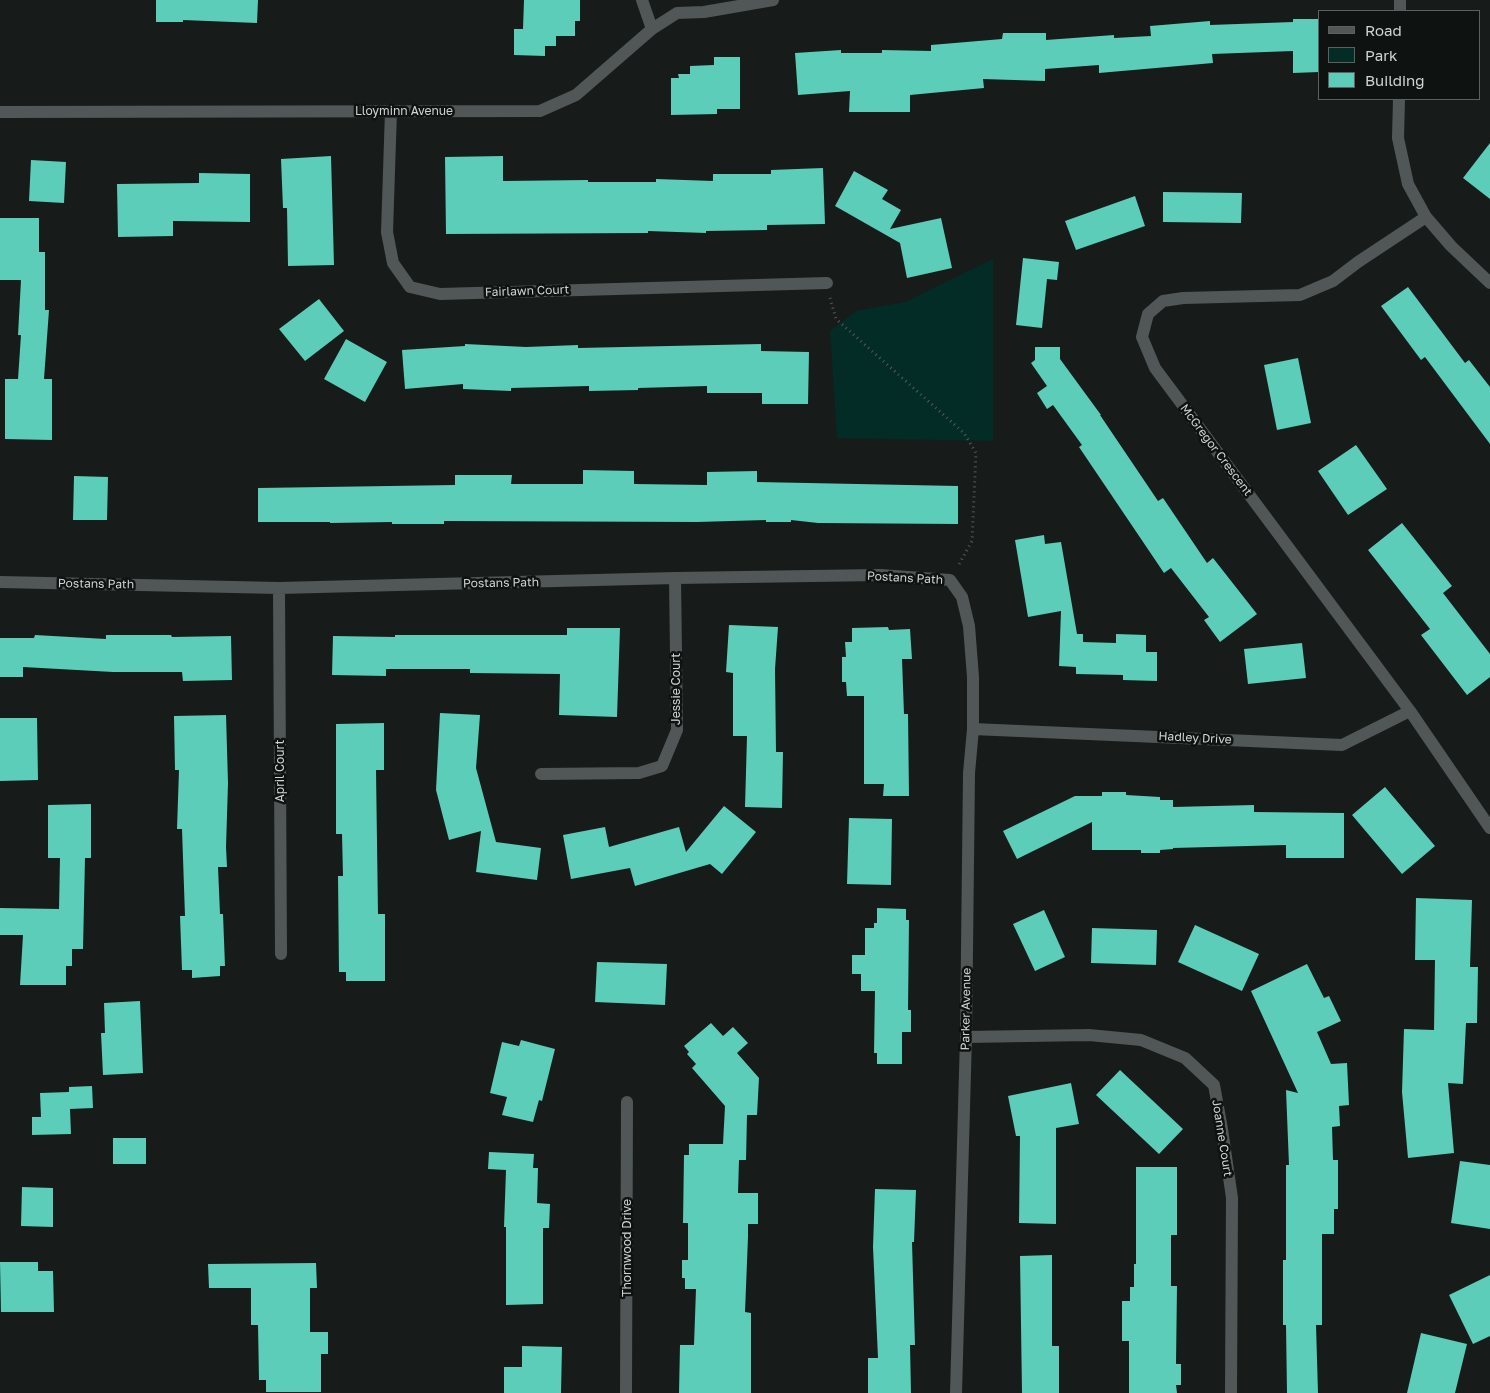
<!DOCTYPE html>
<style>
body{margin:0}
#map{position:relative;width:1490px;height:1393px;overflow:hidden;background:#171c1b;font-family:"Golos Text",sans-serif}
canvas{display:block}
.legend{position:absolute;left:1318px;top:10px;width:162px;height:90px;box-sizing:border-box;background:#0e1312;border:1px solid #5c605f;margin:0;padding:6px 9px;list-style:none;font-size:15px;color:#d0d3d2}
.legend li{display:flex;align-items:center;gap:10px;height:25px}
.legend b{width:25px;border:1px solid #5c605f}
</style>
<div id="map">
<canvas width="1490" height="1393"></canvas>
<ul class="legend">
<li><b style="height:6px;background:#515756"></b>Road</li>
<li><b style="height:14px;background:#022c25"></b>Park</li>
<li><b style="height:14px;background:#5bcdb8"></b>Building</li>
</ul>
</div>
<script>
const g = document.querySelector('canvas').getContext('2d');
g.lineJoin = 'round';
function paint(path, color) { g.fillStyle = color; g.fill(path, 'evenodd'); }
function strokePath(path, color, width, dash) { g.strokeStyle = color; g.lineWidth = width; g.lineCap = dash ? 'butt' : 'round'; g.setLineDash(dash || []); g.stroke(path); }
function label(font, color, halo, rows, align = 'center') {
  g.font = font + ' "Golos Text",sans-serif'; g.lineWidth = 5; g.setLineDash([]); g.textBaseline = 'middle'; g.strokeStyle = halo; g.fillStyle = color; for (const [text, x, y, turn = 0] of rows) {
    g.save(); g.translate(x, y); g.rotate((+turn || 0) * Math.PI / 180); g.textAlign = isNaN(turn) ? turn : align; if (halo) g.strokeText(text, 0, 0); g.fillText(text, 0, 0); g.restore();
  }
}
paint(new Path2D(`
 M 993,259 L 993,441 L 837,438 L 830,331 L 856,311 L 905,302 Z`), '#022c25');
paint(new Path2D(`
 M 156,0 L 258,0 L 257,23 L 183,20 L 183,22 L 156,22 Z
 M 524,0 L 580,0 L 580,21 L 575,21 L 575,36 L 556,36 L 556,46 L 545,46 L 545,56 L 514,55 L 514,29 L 523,29 Z
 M 1293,19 L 1319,19 L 1319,72 L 1293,73 L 1293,51 L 1212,54 L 1213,63 L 1099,73 L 1099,65 L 1045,69 L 1045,81 L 983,79 L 984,88 L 910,95 L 910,112 L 849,112 L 850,91 L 798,95 L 795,53 L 841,50 L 841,53 L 882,53 L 882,50 L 931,51 L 931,45 L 1002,39 L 1003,33 L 1046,33 L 1046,40 L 1114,35 L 1114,38 L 1151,36 L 1150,26 L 1210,21 L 1210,25 L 1293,22 Z
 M 714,57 L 740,57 L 740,109 L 717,109 L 717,114 L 671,115 L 671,78 L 679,78 L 678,74 L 690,74 L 690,66 L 714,65 Z
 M 1490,143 L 1490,199 L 1463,178 Z
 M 331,156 L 334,265 L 288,266 L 287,208 L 283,208 L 281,159 Z
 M 503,156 L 503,181 L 588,180 L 588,182 L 656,182 L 656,179 L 713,181 L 713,174 L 771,174 L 771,170 L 823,168 L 825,224 L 767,225 L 767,230 L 706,231 L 706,233 L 648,231 L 648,233 L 446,234 L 445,157 Z
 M 31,160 L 66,162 L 64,203 L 29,201 Z
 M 854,171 L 888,190 L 882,199 L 901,210 L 890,229 L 941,218 L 952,268 L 907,278 L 900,243 L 835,206 Z
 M 199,173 L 250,174 L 250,222 L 173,221 L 173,236 L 118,237 L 117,184 L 199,183 Z
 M 1163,192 L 1242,193 L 1241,223 L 1163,222 Z
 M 1135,196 L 1145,226 L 1076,250 L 1065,221 Z
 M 0,218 L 39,218 L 39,252 L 45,252 L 45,310 L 49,310 L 44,379 L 52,379 L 52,440 L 5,439 L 5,379 L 18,379 L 21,335 L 18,335 L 21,280 L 0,280 Z
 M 1023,258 L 1059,262 L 1057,280 L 1047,279 L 1042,328 L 1016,325 Z
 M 1408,287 L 1465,363 L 1469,360 L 1490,387 L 1490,444 L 1425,357 L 1421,360 L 1381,306 Z
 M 319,299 L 344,331 L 305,361 L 279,329 Z
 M 346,339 L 387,362 L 365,402 L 324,379 Z
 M 465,344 L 526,347 L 578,345 L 578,348 L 761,344 L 761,351 L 809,352 L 808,404 L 762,404 L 762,393 L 707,393 L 707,386 L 638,388 L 638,390 L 589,391 L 589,386 L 511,388 L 511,391 L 463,389 L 463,384 L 405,389 L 402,350 L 465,346 Z
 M 1035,347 L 1060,347 L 1060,359 L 1101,415 L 1100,415 L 1158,501 L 1163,498 L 1207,563 L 1213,558 L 1257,614 L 1220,642 L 1204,620 L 1209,617 L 1171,568 L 1164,573 L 1079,447 L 1082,445 L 1053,405 L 1047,409 L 1037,393 L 1047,386 L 1031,363 L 1035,360 Z
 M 1298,358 L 1311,423 L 1277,430 L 1264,365 Z
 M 1356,445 L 1387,489 L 1348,515 L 1318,471 Z
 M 583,470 L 634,471 L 634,484 L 707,485 L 707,472 L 757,471 L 757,482 L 958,486 L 958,524 L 818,523 L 791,520 L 791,522 L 766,522 L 766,520 L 697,522 L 444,521 L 444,524 L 392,524 L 392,522 L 330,523 L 330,522 L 258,522 L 258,488 L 455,485 L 455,475 L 512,475 L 511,484 L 583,484 Z
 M 74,476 L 108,477 L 107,520 L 73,520 Z
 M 1402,523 L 1452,586 L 1443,593 L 1490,654 L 1490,677 L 1467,695 L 1421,635 L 1430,629 L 1368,550 Z
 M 1044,535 L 1045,544 L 1061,542 L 1077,634 L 1083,634 L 1083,642 L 1116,643 L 1116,634 L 1146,635 L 1146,652 L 1157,652 L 1157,681 L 1123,680 L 1123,675 L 1076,674 L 1076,667 L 1059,666 L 1061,611 L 1028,617 L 1015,540 Z
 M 729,625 L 778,627 L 775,669 L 776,752 L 783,752 L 782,808 L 745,807 L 747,736 L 733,736 L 733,673 L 726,672 Z
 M 888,627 L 889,630 L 910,629 L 912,659 L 902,659 L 904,714 L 908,714 L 909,796 L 883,796 L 884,784 L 864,784 L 864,696 L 847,696 L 846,682 L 842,682 L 842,657 L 846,657 L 845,642 L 852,642 L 852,628 Z
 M 567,628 L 620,628 L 617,717 L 559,715 L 560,674 L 470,673 L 470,669 L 386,669 L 386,676 L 332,675 L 333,636 L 395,637 L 395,635 L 567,635 Z
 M 35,635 L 106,639 L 106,635 L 171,635 L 172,637 L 231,636 L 232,680 L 183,681 L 182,672 L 113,672 L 23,667 L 23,677 L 0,677 L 0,638 L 34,638 Z
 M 1302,643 L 1306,678 L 1248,684 L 1244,649 Z
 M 440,713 L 480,715 L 476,768 L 496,842 L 541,848 L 537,880 L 476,872 L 481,831 L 449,840 L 436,790 Z
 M 226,715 L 228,783 L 226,847 L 227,867 L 218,867 L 220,914 L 223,914 L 225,966 L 220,966 L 220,976 L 192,978 L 192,970 L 182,970 L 180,916 L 185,916 L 182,829 L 177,829 L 179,770 L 175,770 L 174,716 Z
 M 0,718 L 37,718 L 38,780 L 0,781 Z
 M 384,723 L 384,770 L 376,770 L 378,914 L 385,914 L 385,981 L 346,981 L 346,972 L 339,972 L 338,876 L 343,876 L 342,834 L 336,834 L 336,724 Z
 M 1385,787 L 1435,846 L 1402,874 L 1352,815 Z
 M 1102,792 L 1126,792 L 1126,795 L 1160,797 L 1160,800 L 1173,800 L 1173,807 L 1254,805 L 1254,812 L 1344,813 L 1344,858 L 1286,858 L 1286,845 L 1173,848 L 1173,849 L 1160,850 L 1160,853 L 1141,853 L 1141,850 L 1092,850 L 1092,822 L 1017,859 L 1003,831 L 1075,796 L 1102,796 Z
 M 91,804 L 91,858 L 85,858 L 83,949 L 72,949 L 72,966 L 66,966 L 66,985 L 20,985 L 23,935 L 0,935 L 0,908 L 59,909 L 60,858 L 48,858 L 48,805 Z
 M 724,806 L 756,832 L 722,874 L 710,864 L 635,886 L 630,868 L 571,879 L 563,835 L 605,827 L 609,847 L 679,827 L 686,852 Z
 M 849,818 L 892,819 L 891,885 L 847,884 Z
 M 1416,898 L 1472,900 L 1470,967 L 1478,967 L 1477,1023 L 1466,1023 L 1463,1084 L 1448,1083 L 1454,1153 L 1408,1158 L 1402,1092 L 1404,1029 L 1434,1030 L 1435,960 L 1415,960 Z
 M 877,908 L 906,909 L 906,920 L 909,920 L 908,1010 L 911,1010 L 911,1032 L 902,1032 L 902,1064 L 877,1064 L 877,1053 L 874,1053 L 875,991 L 861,991 L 861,974 L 852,974 L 852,955 L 865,955 L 865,928 L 874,928 L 874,923 L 877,923 Z
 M 1044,910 L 1065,957 L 1035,971 L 1013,924 Z
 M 1195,925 L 1259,954 L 1242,991 L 1178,962 Z
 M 1092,928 L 1157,930 L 1156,965 L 1091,963 Z
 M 597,962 L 667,964 L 665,1005 L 595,1002 Z
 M 1307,964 L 1324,998 L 1329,996 L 1341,1021 L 1317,1032 L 1331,1064 L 1347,1063 L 1349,1105 L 1339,1106 L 1340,1126 L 1332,1127 L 1333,1160 L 1338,1160 L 1338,1209 L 1334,1209 L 1334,1234 L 1322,1234 L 1322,1325 L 1316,1325 L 1318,1393 L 1287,1393 L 1286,1325 L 1283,1325 L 1283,1260 L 1286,1260 L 1286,1165 L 1289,1165 L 1286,1090 L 1298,1093 L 1251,991 Z
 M 140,1001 L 143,1073 L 103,1075 L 101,1033 L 105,1033 L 104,1003 Z
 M 711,1023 L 723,1036 L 733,1027 L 748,1043 L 737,1053 L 759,1078 L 757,1115 L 747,1115 L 746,1160 L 739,1160 L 738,1193 L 758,1193 L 758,1224 L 748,1224 L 748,1237 L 745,1312 L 751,1313 L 751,1393 L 679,1393 L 680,1345 L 694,1345 L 696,1289 L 685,1289 L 685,1278 L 682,1278 L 682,1260 L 688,1260 L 688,1223 L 683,1223 L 684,1155 L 689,1155 L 689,1144 L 723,1144 L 725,1106 L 692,1068 L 696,1064 L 687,1054 L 689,1052 L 684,1046 Z
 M 521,1040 L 555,1049 L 542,1101 L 539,1100 L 533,1122 L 502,1115 L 507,1097 L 490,1093 L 502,1042 L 519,1046 Z
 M 1120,1070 L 1183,1129 L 1159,1154 L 1096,1095 Z
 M 1071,1083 L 1079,1124 L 1056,1128 L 1056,1224 L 1019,1223 L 1020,1136 L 1016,1136 L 1008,1096 Z
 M 92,1086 L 93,1108 L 70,1109 L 71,1134 L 32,1135 L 32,1117 L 41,1117 L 40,1093 L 69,1092 L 69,1087 Z
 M 113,1138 L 146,1138 L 146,1164 L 113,1164 Z
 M 489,1152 L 534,1154 L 533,1168 L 538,1168 L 537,1203 L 550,1204 L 549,1228 L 543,1228 L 543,1304 L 506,1305 L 506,1227 L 504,1227 L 506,1170 L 488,1169 Z
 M 1460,1161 L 1490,1165 L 1490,1229 L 1451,1223 Z
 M 1136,1167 L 1177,1167 L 1177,1235 L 1171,1235 L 1171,1286 L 1177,1286 L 1176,1364 L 1181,1364 L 1181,1385 L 1176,1385 L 1177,1393 L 1129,1393 L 1129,1341 L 1122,1341 L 1122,1301 L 1130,1301 L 1130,1287 L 1134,1287 L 1134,1264 L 1136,1264 Z
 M 22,1187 L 53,1188 L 53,1227 L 21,1226 Z
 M 875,1189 L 916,1190 L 914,1242 L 912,1242 L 915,1345 L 910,1345 L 911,1393 L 868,1393 L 868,1358 L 878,1358 L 873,1247 Z
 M 1052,1255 L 1052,1346 L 1059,1346 L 1059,1393 L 1022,1393 L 1020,1256 Z
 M 0,1262 L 38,1262 L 38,1271 L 53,1271 L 54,1312 L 1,1312 Z
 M 316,1263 L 317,1288 L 310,1288 L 310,1332 L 328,1332 L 328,1354 L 321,1354 L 321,1392 L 266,1392 L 266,1380 L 259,1380 L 258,1325 L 251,1325 L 251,1288 L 209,1288 L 208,1264 Z
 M 1490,1275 L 1490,1336 L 1473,1344 L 1449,1295 Z
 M 1421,1333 L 1467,1344 L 1455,1393 L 1407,1393 Z
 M 522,1346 L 562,1347 L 561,1393 L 504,1393 L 504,1367 L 522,1367 Z`), '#5bcdb8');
strokePath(new Path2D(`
 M 830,298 L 836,319 L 964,433 L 976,453 L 972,541 L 958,566`), '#565a59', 3, [1, 4]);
strokePath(new Path2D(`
 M 642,0 L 652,29
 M 1400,11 L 1400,0
 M 1399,99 L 1398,138 L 1408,184 L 1426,217 L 1451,246 L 1490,283
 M 391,111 L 387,232 L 393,263 L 410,287 L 440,294 L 827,283
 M 0,112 L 540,111 L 576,95 L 652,29 L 677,13 L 704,12 L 773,0
 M 1426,217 L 1358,262 L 1333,281 L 1300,295 L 1183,298 L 1163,301 L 1148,314 L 1142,337 L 1155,368 L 1410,711 L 1490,828
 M 0,582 L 279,588 L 675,578 L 880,575 L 950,580 L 962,597 L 969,626 L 973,677 L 973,729 L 969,773 L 966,1037 L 956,1393
 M 279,588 L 281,954
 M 973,729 L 1342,745 L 1410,711
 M 541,774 L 639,773 L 662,766 L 677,730 L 675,578
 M 966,1037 L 1089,1035 L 1141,1040 L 1185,1058 L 1214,1085 L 1222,1129 L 1232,1198 L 1231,1393
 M 626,1393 L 627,1102`), '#515756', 12);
label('12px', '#d0d3d2', '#0e1312', [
 ["Lloyminn Avenue",404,111],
 ["Fairlawn Court",527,291,-2],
 ["McGregor Crescent",1216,450,53],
 ["Postans Path",905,578,3],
 ["Postans Path",501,583,-1],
 ["Postans Path",96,584,1],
 ["Jessie Court",676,689,-90],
 ["Hadley Drive",1195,738,3],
 ["April Court",280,771,-90],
 ["Parker Avenue",966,1009,-89],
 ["Joanne Court",1222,1138,81],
 ["Thornwood Drive",627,1248,-90]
]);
</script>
